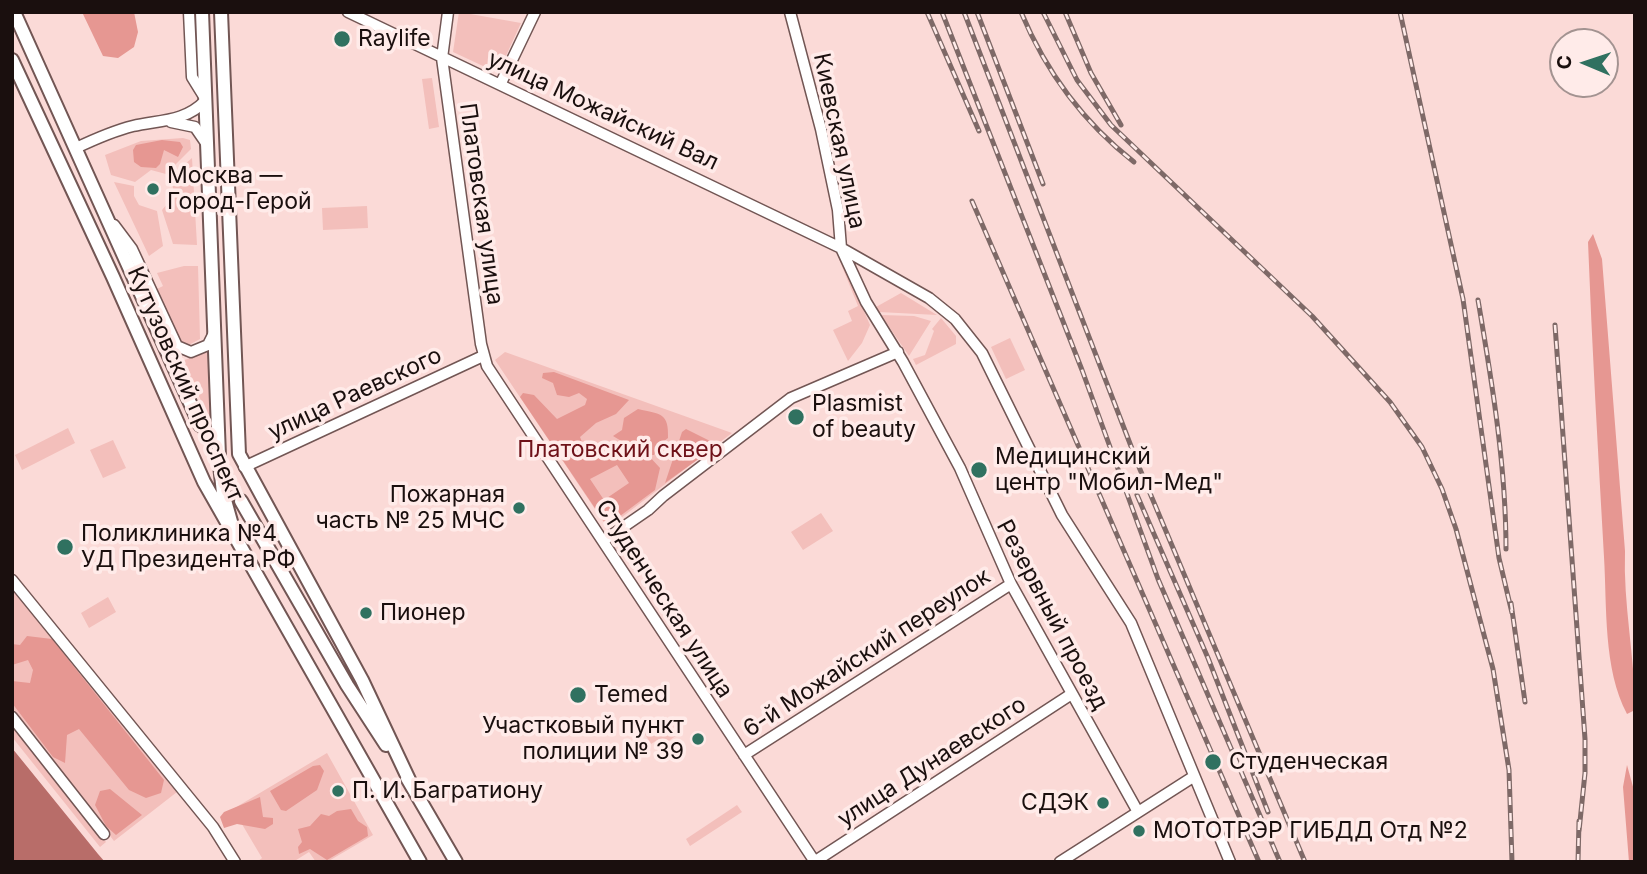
<!DOCTYPE html>
<meta charset="utf-8">
<style>
body{margin:0}
#map{position:relative;width:1647px;height:874px;overflow:hidden;background:#fbdad7;font-family:Inter,sans-serif}
canvas{display:block}
.frame{position:absolute;inset:0;border:14px solid #1a0f0e;pointer-events:none}
.north{position:absolute;left:1549px;top:28px;width:70px;height:70px;box-sizing:border-box;background:#ffebe9;border:2px solid #a39391;border-radius:50%;rotate:272deg;font-size:19px;font-weight:700;line-height:28px;text-align:center;color:#1a0f0e}
.north::after{content:'';display:block;margin:auto;width:24px;height:32px;background:#307160;clip-path:polygon(50% 0,100% 100%,50% 72%,0 100%)}
</style>
<div id="map">
<canvas width="1647" height="874"></canvas>
<div class="frame"></div>
<div class="north">С</div>
</div>
<script>
const g = document.querySelector('canvas').getContext('2d');
g.lineJoin = 'round';
function paint(path, color) { g.fillStyle = color; g.fill(path, 'evenodd'); }
function strokePath(path, color, width, dash) { g.strokeStyle = color; g.lineWidth = width; g.lineCap = dash ? 'butt' : 'round'; g.setLineDash(dash || []); g.stroke(path); }
function label(font, color, halo, rows, align = 'center') {
  g.font = font + ' Inter,sans-serif'; g.lineWidth = 7; g.setLineDash([]); g.textBaseline = 'middle'; g.strokeStyle = halo; g.fillStyle = color; for (const [text, x, y, turn = 0] of rows) {
    g.save(); g.translate(x, y); g.rotate((+turn || 0) * Math.PI / 180); g.textAlign = isNaN(turn) ? turn : align; if (halo) g.strokeText(text, 0, 0); g.fillText(text, 0, 0); g.restore();
  }
}
paint(new Path2D(`
 M 459,12 L 521,23 L 498,73 L 453,52 Z
 M 432,78 L 439,127 L 429,129 L 422,79 Z
 M 183,138 L 190,140 L 191,149 L 166,174 L 151,170 L 135,182 L 111,175 L 105,155 L 141,141 Z
 M 192,158 L 197,245 L 173,244 L 162,210 L 175,195 L 170,177 Z
 M 114,182 L 134,186 L 134,196 L 139,205 L 157,211 L 163,246 L 149,256 Z
 M 367,206 L 368,228 L 323,230 L 322,208 Z
 M 841,258 L 870,325 L 862,343 L 848,361 L 833,330 L 852,321 L 848,311 L 858,306 L 839,259 Z
 M 184,266 L 198,266 L 200,339 L 187,346 L 181,343 L 157,289 L 163,286 L 157,273 Z
 M 901,293 L 937,315 L 879,312 L 876,307 Z
 M 881,315 L 914,316 L 931,321 L 909,356 Z
 M 941,318 L 956,336 L 956,344 L 916,365 L 913,359 L 925,355 L 934,331 L 932,329 Z
 M 1010,338 L 1025,370 L 1006,379 L 991,347 Z
 M 205,352 L 209,353 L 210,419 L 182,361 Z
 M 505,352 L 732,433 L 613,524 L 605,524 L 495,360 Z
 M 68,428 L 75,443 L 22,470 L 15,455 Z
 M 113,440 L 126,468 L 103,478 L 90,450 Z
 M 821,513 L 833,531 L 803,550 L 791,532 Z
 M 12,585 L 177,792 L 114,841 L 12,711 Z
 M 108,597 L 116,612 L 89,628 L 81,613 Z
 M 665,716 L 677,735 L 663,745 L 659,739 L 651,744 L 643,731 Z
 M 12,723 L 106,842 L 100,847 L 12,737 Z
 M 327,753 L 373,835 L 327,862 L 316,862 L 309,852 L 293,862 L 257,862 L 262,858 L 233,809 Z
 M 737,805 L 742,812 L 690,846 L 686,839 Z`), '#f3bfbb');
paint(new Path2D(`
 M 82,12 L 134,12 L 138,32 L 134,47 L 118,58 L 103,56 Z
 M 162,140 L 180,142 L 183,147 L 178,157 L 164,150 L 160,164 L 156,168 L 141,167 L 134,162 L 133,150 L 136,145 Z
 M 1593,234 L 1602,259 L 1625,551 C 1623,604 1635,657 1635,710 L 1627,714 C 1603,669 1607,606 1604,557 C 1598,452 1592,347 1588,242 Z
 M 554,372 L 629,400 L 616,414 L 596,423 L 580,437 L 584,447 L 603,452 L 613,448 C 622,454 636,456 643,447 L 640,443 L 623,442 L 613,436 L 622,430 L 624,418 L 638,409 C 661,414 669,413 668,438 L 659,445 L 654,455 L 648,455 L 660,468 L 655,490 L 612,522 L 605,523 L 520,397 L 523,393 L 534,395 L 557,419 L 585,405 L 587,399 L 579,393 L 569,397 L 557,395 L 553,383 L 542,378 L 543,373 ZM 617,465 L 629,483 L 604,500 L 590,479 Z
 M 686,429 L 718,445 L 665,483 L 682,432 Z
 M 27,636 L 52,639 L 164,780 L 161,793 L 146,798 L 129,790 L 79,729 L 67,735 L 65,763 L 53,757 L 12,703 L 12,681 L 30,683 L 33,670 L 28,660 L 12,665 L 12,644 L 20,645 Z
 M 1627,765 L 1635,794 L 1635,862 L 1629,862 L 1623,787 Z
 M 313,766 L 320,765 L 324,771 L 317,790 L 286,811 L 281,810 L 270,791 Z
 M 110,789 L 142,815 L 116,835 L 106,826 L 95,805 L 100,791 Z
 M 260,797 L 263,817 L 273,818 L 273,824 L 265,829 L 237,824 L 224,828 L 220,817 L 224,812 Z
 M 351,809 L 358,821 L 367,827 L 368,836 L 327,860 L 310,849 L 299,854 L 298,847 L 302,842 L 298,829 L 310,826 L 321,814 L 329,816 L 337,811 Z`), '#e69792');
paint(new Path2D(`
 M 12,748 L 98,854 L 105,862 L 12,862 Z`), '#b86d69');
strokePath(new Path2D(`
 M 200,425 L 241,501`), '#d9bcb9', 12, [12, 6]);
const minor = new Path2D(`
 M 189,12 L 192,77 L 205,98
 M 348,12 L 841,248 L 929,298 L 955,319 L 982,353 L 1062,515 L 1131,623 L 1230,862
 M 448,12 L 442,58 L 481,344 L 487,366 L 815,862
 M 790,12 L 821,129 L 838,210 L 841,248 L 866,302 L 903,362 L 960,468 L 1011,584 L 1138,812
 M 501,83 L 535,12
 M 171,122 L 195,127 L 206,143
 M 76,148 C 95,139 113,131 133,126 C 159,120 185,122 205,101
 M 114,225 L 132,249 L 177,346 L 191,352 L 208,345 L 214,333
 M 244,467 L 483,356
 M 603,541 L 648,510 L 663,496 L 791,398 L 898,352
 M 12,580 L 213,827 L 235,862
 M 12,717 L 104,834
 M 744,755 L 1011,584
 M 814,862 L 1070,695
 M 1060,862 L 1193,777`);
const major = new Path2D(`
 M 14,12 L 200,425
 M 202,12 L 219,456 L 223,493 L 232,525
 M 221,12 L 239,454 L 362,680 L 411,784
 M 12,60 L 113,277 L 204,482 L 420,862
 M 241,501 L 347,685 L 386,745
 M 407,778 L 456,862`);
strokePath(minor, '#725654', 13);
strokePath(major, '#725654', 16);
strokePath(minor, '#fff', 10);
strokePath(major, '#fff', 12);
const rail = new Path2D(`
 M 927,12 L 979,131
 M 942,12 L 1082,370 L 1158,579 L 1280,862
 M 964,12 L 1139,467 L 1305,862
 M 977,12 L 1043,184
 M 1021,12 C 1046,72 1083,122 1134,162
 M 1043,12 L 1077,80 L 1111,125 L 1312,316 L 1390,402 L 1422,447 L 1442,489 L 1456,529 L 1493,669 L 1509,770 L 1512,862
 M 1065,12 L 1091,73 L 1121,125
 M 1400,12 L 1463,299 L 1499,558 L 1512,613
 M 972,201 L 1259,862
 M 1478,300 C 1492,382 1506,466 1506,549
 M 1555,325 L 1585,739 L 1585,773 L 1579,831
 M 1137,495 L 1208,658 L 1268,812
 M 1511,603 L 1525,702
 M 1578,862 L 1579,821`);
strokePath(rail, '#7e6967', 5);
strokePath(rail, '#ffebe9', 2.5, [8]);
for (const [x, y, r, color] of [
 [342,39,9,"#307160"],
 [153,189,7,"#307160"],
 [796,417,9,"#307160"],
 [979,470,9,"#307160"],
 [519,508,7,"#307160"],
 [65,547,9,"#307160"],
 [366,613,7,"#307160"],
 [578,695,9,"#307160"],
 [698,739,7,"#307160"],
 [1213,762,9,"#307160"],
 [338,791,7,"#307160"],
 [1103,803,7,"#307160"],
 [1139,831,7,"#307160"]
]) { const dot = new Path2D(); dot.arc(x, y, r, 0, 2 * Math.PI); g.fillStyle = color; g.fill(dot); strokePath(dot, '#ffebe9', 2.5); }
label('23px', '#1a0f0e', '#ffebe9', [
 ["Raylife",358,39],
 ["Москва —",167,176],
 ["Город-Герой",167,202],
 ["Plasmist",812,404],
 ["of beauty",812,430],
 ["Медицинский",995,457],
 ["центр \"Мобил-Мед\"",995,483],
 ["Пожарная",505,495,"right"],
 ["часть № 25 МЧС",505,521,"right"],
 ["Поликлиника №4",81,534],
 ["УД Президента РФ",81,560],
 ["Пионер",380,613],
 ["Temed",594,695],
 ["Участковый пункт",684,726,"right"],
 ["полиции № 39",684,752,"right"],
 ["Студенческая",1229,762],
 ["П. И. Багратиону",352,791],
 ["СДЭК",1089,803,"right"],
 ["МОТОТРЭР ГИБДД Отд №2",1153,831]
], 'left');
label('23px', '#1a0f0e', '#ffebe9', [
 ["улица Можайский Вал",603,111,25],
 ["Киевская улица",839,141,78],
 ["Платовская улица",481,204,82],
 ["Кутузовский проспект",185,384,66],
 ["улица Раевского",355,394,-25],
 ["Студенческая улица",664,599,57],
 ["Резервный проезд",1052,615,62],
 ["6-й Можайский переулок",867,653,-33],
 ["улица Дунаевского",932,762,-33]
]);
label('23px', '#6e1118', '#ffebe9', [
 ["Платовский сквер",620,450]
]);
</script>
